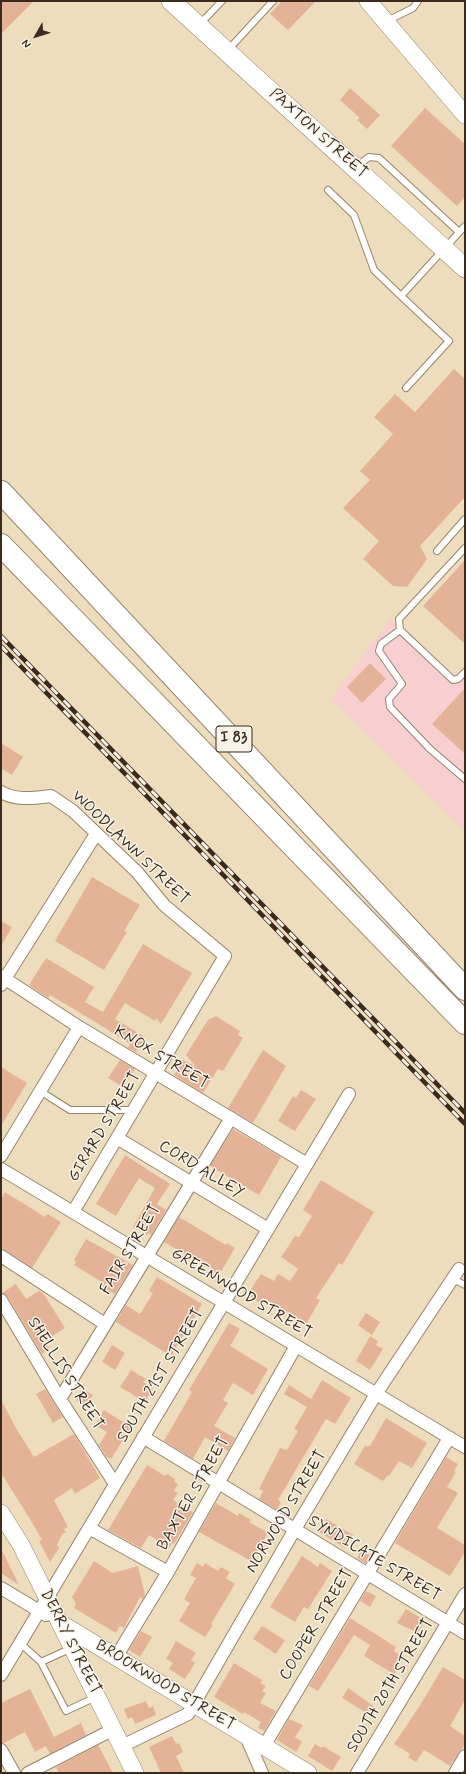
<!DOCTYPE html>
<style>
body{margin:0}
#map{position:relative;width:466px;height:1774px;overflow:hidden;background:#eeddbc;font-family:Mynerve,sans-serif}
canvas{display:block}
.frame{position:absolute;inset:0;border:2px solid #3b2a1e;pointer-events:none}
.north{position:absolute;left:16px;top:16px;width:40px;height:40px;-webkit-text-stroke:3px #f7f3e8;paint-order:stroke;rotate:231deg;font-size:11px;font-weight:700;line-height:16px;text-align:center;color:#3b2a1e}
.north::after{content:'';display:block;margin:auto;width:14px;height:18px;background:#3b2a1e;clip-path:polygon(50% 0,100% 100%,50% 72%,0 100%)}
</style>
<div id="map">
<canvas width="466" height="1774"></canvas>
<div class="frame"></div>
<div class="north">N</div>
</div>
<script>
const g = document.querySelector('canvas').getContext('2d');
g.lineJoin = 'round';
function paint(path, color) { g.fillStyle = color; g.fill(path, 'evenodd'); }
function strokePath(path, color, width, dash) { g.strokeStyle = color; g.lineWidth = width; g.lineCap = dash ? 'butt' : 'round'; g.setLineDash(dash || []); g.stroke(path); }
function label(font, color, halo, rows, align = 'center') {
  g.font = font + ' Mynerve,sans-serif'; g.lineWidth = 3; g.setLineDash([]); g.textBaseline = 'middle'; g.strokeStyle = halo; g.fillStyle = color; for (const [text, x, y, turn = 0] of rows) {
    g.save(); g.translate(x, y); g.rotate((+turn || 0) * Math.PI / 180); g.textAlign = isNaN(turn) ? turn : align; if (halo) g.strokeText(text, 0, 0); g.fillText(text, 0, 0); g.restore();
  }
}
paint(new Path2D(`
 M 390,619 L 461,681 L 465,677 L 465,831 L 331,699 Z`), '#f7cfd0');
paint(new Path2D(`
 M 1,1 L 34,1 L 1,34 Z
 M 282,1 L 316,1 L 288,30 L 270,14 Z
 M 350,88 L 380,115 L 367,129 L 357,120 L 360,118 L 340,100 Z
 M 425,108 L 465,144 L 465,197 L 457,206 L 391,146 Z
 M 454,369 L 465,379 L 465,497 L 420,546 L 427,559 L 407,587 L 393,586 L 363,559 L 379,541 L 343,508 L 370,480 L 360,471 L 393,434 L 374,417 L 395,394 L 415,412 Z
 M 465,560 L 465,644 L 423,606 Z
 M 370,663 L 386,679 L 362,703 L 347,687 Z
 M 465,688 L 465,754 L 432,724 Z
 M 1,743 L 23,757 L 12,775 L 1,768 Z
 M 92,877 L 140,905 L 124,931 L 127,932 L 104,970 L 55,941 Z
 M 1,921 L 12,927 L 1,946 Z
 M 143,944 L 192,973 L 161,1024 L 156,1018 L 155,1021 L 125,1003 L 115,1019 L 145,1037 L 136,1052 L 128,1048 L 130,1044 L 92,1020 L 50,995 L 48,998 L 29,985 L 46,958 L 94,987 L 85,1002 L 103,1012 Z
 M 216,1016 L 240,1031 L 238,1035 L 243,1038 L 223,1071 L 218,1069 L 203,1093 L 174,1075 L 183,1060 L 196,1067 L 186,1055 L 208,1020 Z
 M 263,1050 L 286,1066 L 253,1123 L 228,1108 Z
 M 120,1060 L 135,1069 L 123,1087 L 108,1078 Z
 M 1,1067 L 27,1083 L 1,1126 Z
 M 301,1090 L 316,1099 L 295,1131 L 278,1121 L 293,1096 L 296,1098 Z
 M 233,1129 L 281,1157 L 259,1195 L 210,1166 Z
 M 125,1155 L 170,1184 L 157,1204 L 166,1210 L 151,1235 L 149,1233 L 147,1235 L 133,1227 L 155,1188 L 139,1178 L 116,1216 L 96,1204 Z
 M 321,1180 L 374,1212 L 342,1265 L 339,1263 L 316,1298 L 320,1300 L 305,1326 L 291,1318 L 293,1315 L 263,1298 L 260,1303 L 247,1295 L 261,1274 L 274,1281 L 278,1274 L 290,1281 L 298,1269 L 281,1257 L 295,1236 L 299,1237 L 312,1216 L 303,1210 Z
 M 5,1192 L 45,1217 L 47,1214 L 61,1222 L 32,1268 L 1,1249 L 1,1199 Z
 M 179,1217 L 226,1245 L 227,1243 L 235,1248 L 217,1278 L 209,1273 L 211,1270 L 164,1242 Z
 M 86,1239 L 133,1265 L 115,1294 L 100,1286 L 102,1282 L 74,1265 L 76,1262 L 74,1260 Z
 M 157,1277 L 202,1304 L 171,1356 L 116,1322 L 126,1305 L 140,1314 L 153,1293 L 149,1291 Z
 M 16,1284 L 26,1299 L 39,1291 L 43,1293 L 65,1328 L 45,1341 L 50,1349 L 42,1354 L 7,1296 L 2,1293 Z
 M 366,1313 L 380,1322 L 372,1335 L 358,1325 Z
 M 229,1323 L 240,1329 L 230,1346 L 268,1369 L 253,1395 L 233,1383 L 223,1400 L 228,1403 L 214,1426 L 235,1438 L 228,1451 L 205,1437 L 193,1459 L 164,1441 L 192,1392 L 189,1390 Z
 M 370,1336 L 378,1341 L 376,1345 L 383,1349 L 370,1370 L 356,1361 Z
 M 112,1345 L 125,1353 L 115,1370 L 102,1362 Z
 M 131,1370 L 146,1379 L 143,1382 L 153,1388 L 145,1402 L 120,1387 Z
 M 322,1380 L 351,1398 L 335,1424 L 326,1419 L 278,1500 L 281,1502 L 277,1510 L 259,1499 L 263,1491 L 259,1489 L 280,1448 L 287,1450 L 298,1431 L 294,1429 L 307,1407 L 284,1394 L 289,1385 L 311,1399 Z
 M 45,1389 L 63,1417 L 53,1423 L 36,1394 Z
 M 83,1389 L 93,1395 L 86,1406 L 76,1400 Z
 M 1,1400 L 16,1428 L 34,1457 L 74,1434 L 100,1478 L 75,1494 L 72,1488 L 54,1500 L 68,1527 L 64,1529 L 66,1532 L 62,1534 L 57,1545 L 59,1548 L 50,1562 L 39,1541 L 42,1540 L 30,1519 L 1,1473 Z
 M 104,1410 L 131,1427 L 111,1459 L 106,1456 L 99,1445 L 107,1432 L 95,1425 Z
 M 386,1418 L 427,1443 L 412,1468 L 399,1461 L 389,1476 L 388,1475 L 383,1481 L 354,1464 L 365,1446 L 370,1446 Z
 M 446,1457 L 458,1464 L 454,1471 L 456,1472 L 447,1487 L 458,1493 L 437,1528 L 465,1545 L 465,1552 L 450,1576 L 395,1543 Z
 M 147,1465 L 165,1476 L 167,1474 L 175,1479 L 174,1481 L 178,1484 L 174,1491 L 178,1493 L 173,1500 L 193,1512 L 174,1544 L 172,1543 L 169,1548 L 149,1535 L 141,1548 L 108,1530 Z
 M 216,1503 L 238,1516 L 239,1513 L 251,1520 L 249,1522 L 268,1533 L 251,1561 L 199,1532 Z
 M 326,1519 L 353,1535 L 345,1548 L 319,1532 Z
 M 1,1548 L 19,1585 L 1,1573 Z
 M 361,1550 L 370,1555 L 365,1563 L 357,1558 Z
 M 302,1556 L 318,1567 L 320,1563 L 332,1571 L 308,1609 L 304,1607 L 295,1622 L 270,1607 Z
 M 94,1561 L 113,1573 L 138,1566 L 145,1595 L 143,1599 L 140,1597 L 124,1628 L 120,1626 L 116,1633 L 74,1608 L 76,1603 L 72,1597 Z
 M 197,1563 L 203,1567 L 205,1563 L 218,1571 L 221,1567 L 230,1572 L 226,1578 L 235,1584 L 211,1624 L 213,1625 L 205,1637 L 179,1621 L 190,1603 L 184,1599 L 196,1578 L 190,1575 Z
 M 366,1591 L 376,1596 L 370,1607 L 360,1601 Z
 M 406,1609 L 421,1618 L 420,1620 L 424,1622 L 418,1633 L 397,1623 Z
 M 350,1618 L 396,1647 L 394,1651 L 404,1658 L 394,1674 L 364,1656 L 370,1645 L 354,1635 L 318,1691 L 309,1686 Z
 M 262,1626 L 285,1640 L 276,1654 L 253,1639 Z
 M 141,1631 L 152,1637 L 140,1657 L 129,1650 Z
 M 176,1641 L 196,1653 L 191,1660 L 195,1663 L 185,1679 L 169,1669 L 173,1663 L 166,1659 Z
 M 234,1663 L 262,1680 L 260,1683 L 266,1686 L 262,1691 L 266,1693 L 260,1703 L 276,1711 L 264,1731 L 258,1728 L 261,1722 L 244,1712 L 243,1714 L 214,1697 Z
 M 443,1667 L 465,1680 L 465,1700 L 450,1726 L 465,1736 L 465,1744 L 450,1766 L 424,1750 L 416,1762 L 408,1757 L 410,1754 L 394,1744 L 419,1707 Z
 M 348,1688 L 375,1707 L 370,1715 L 342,1698 Z
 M 30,1689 L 54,1737 L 81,1723 L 86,1735 L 50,1754 L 46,1746 L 35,1752 L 25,1732 L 4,1743 L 1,1743 L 1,1703 Z
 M 146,1701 L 149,1708 L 153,1706 L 156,1715 L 135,1724 L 132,1717 L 128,1719 L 124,1709 Z
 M 289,1719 L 303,1725 L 295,1737 L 302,1742 L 296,1752 L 277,1740 Z
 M 172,1736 L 176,1744 L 179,1743 L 183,1752 L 176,1756 L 184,1773 L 161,1773 L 149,1747 Z
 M 315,1744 L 322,1748 L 323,1746 L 341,1757 L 332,1771 L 308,1756 Z
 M 98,1745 L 113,1773 L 59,1773 L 56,1767 Z`), '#e4b397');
const lane = new Path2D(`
 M 387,21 L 413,8 L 418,1
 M 199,25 L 222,1
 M 228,50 L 273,1
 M 356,167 L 369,157 L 379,158 L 459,232
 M 328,190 L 354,215 L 374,270 L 401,296
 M 406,388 L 449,341 L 401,296 L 465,226
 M 465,548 L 399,619 L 400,630 L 453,680 L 458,679 L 465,672
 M 437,551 L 465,519
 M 400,630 L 381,644 L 379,651 L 402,684 L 389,699 L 390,707 L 430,749 L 465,779
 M 40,1091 L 70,1110 L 133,1110
 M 453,1279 L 465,1285
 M 20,1643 L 41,1662
 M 72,1648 L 41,1662 L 66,1711 L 96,1697`);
const street = new Path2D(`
 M 1,792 C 17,801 34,798 51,796 L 73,811 L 137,872 L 164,905 L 225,956 L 73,1212
 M 1,976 L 79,1027 L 307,1164
 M 1,985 L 96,834
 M 117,1138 L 268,1229
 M 1,1156 L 79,1027
 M 1,1169 L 465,1447
 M 1,1256 L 105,1324
 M 1,1300 L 60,1399 L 115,1484
 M 60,1399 L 231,1118
 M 143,1437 L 465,1633
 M 89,1528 L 168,1572
 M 1,1588 L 46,1615
 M 116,1657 L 168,1572 L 296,1346
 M 1,1675 L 349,1094
 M 245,1734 L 262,1773
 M 122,1746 L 188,1714 L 295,1529 L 376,1394 L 459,1269
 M 264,1746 L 449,1438
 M 1,1750 L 14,1773
 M 28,1773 L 114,1729
 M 357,1773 L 465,1594
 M 455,1773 L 465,1756`);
const secondary = new Path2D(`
 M 368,1 L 465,115
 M 1,1513 L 21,1545 L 135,1773
 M 60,1623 L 308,1773`);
const primary = new Path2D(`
 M 171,1 L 465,268`);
const highway = new Path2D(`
 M 1,492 L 465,989
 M 1,545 L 465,1023`);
strokePath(lane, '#94846d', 8);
strokePath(street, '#94846d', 14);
strokePath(secondary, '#94846d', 18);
strokePath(primary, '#94846d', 20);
strokePath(highway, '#94846d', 24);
strokePath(lane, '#fff', 6);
strokePath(street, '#fff', 12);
strokePath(secondary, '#fff', 17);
strokePath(primary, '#fff', 19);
strokePath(highway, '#fff', 22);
const rail = new Path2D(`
 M 1,636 L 465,1113
 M 1,646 L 465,1124`);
strokePath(rail, '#3b2a1e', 4.5);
strokePath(rail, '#f7f3e8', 3, [9]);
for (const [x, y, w] of [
 [234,739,36]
]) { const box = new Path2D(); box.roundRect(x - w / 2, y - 13, w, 26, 3); g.fillStyle = '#f7f3e8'; g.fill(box); strokePath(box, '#3b2a1e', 1); }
label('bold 15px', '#3b2a1e', null, [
 ["I 83",234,739]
]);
label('16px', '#3b2a1e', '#f7f3e8', [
 ["PAXTON STREET",318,134,42],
 ["WOODLAWN STREET",130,848,44],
 ["KNOX STREET",161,1058,31],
 ["GIRARD STREET",105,1127,-59],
 ["CORD ALLEY",201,1170,31],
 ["FAIR STREET",131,1250,-59],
 ["GREENWOOD STREET",241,1294,31],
 ["SHELLIS STREET",65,1374,58],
 ["SOUTH 21ST STREET",161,1376,-59],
 ["BAXTER STREET",194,1494,-60],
 ["NORWOOD STREET",287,1512,-59],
 ["SYNDICATE STREET",374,1559,31],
 ["COOPER STREET",317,1625,-59],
 ["DERRY STREET",70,1642,63],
 ["BROOKWOOD STREET",165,1686,31],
 ["SOUTH 20TH STREET",391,1686,-59]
]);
</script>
